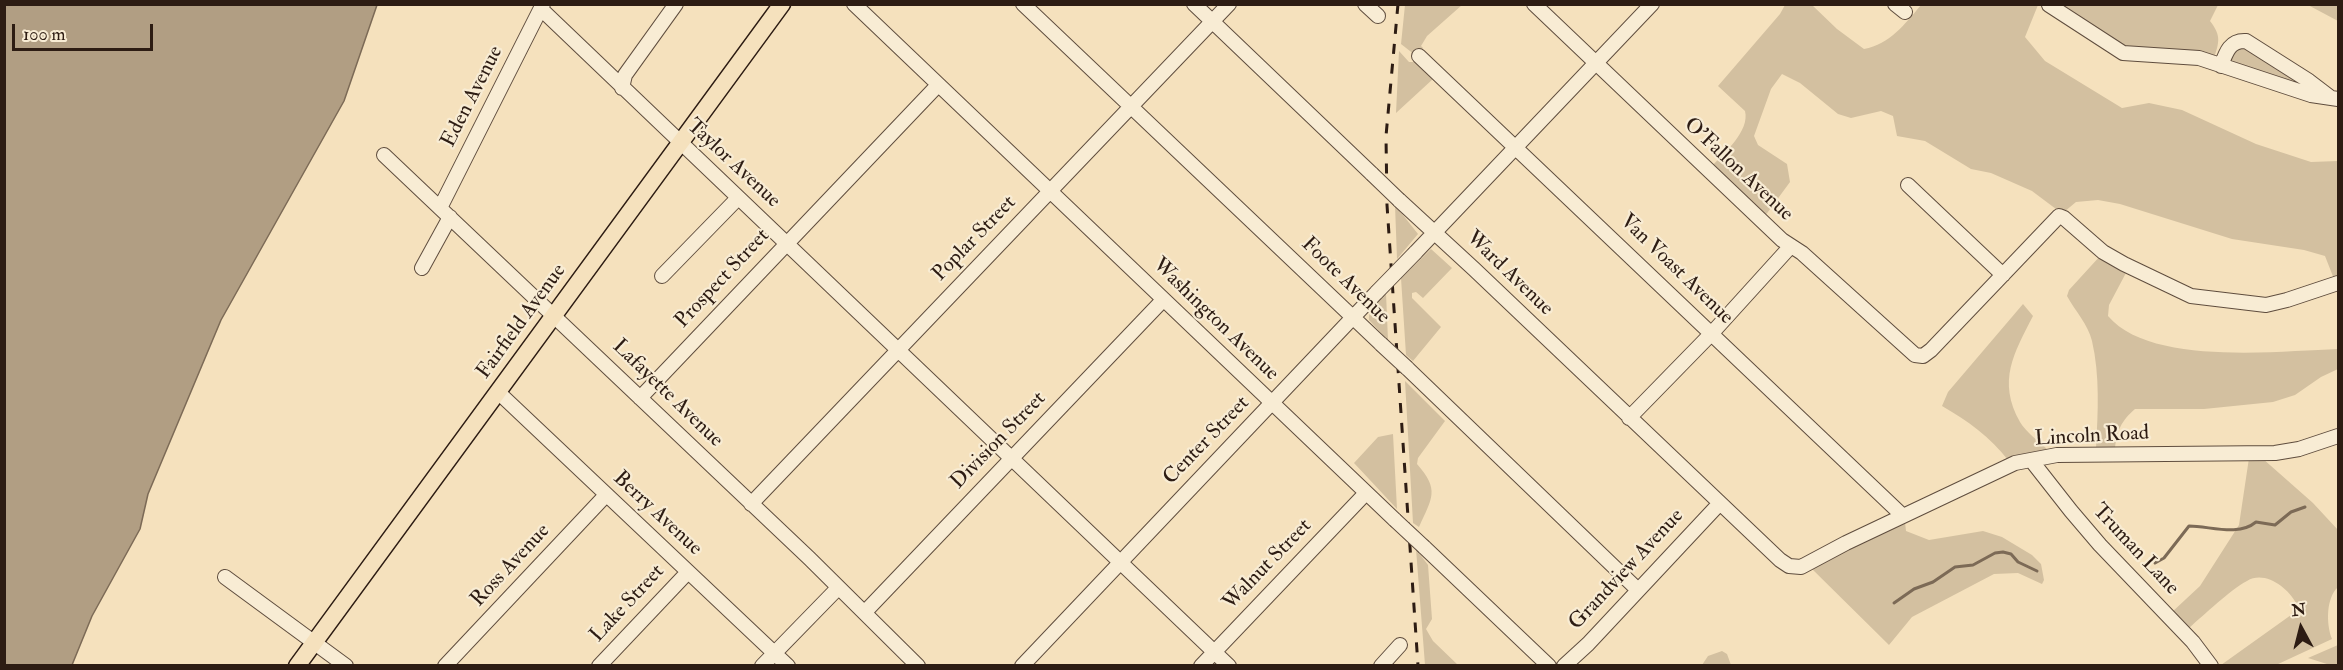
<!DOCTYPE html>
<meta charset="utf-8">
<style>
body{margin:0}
#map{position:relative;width:2343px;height:670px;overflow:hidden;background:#f5e1bd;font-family:"IM FELL Double Pica",serif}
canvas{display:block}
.frame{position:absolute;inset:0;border:6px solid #2d1c13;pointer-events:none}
.north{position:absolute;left:2271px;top:598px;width:60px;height:60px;-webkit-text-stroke:4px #f8ecd4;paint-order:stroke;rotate:353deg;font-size:16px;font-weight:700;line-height:24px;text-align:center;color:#2d1c13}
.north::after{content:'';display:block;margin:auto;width:21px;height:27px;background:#2d1c13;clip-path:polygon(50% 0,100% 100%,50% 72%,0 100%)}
.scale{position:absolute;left:12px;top:24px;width:141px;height:27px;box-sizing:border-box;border:3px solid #2d1c13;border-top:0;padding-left:8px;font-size:18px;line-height:21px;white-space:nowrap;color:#2d1c13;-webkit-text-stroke:4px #f8ecd4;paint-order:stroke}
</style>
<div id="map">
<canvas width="2343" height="670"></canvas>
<div class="frame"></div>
<div class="north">N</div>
<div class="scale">100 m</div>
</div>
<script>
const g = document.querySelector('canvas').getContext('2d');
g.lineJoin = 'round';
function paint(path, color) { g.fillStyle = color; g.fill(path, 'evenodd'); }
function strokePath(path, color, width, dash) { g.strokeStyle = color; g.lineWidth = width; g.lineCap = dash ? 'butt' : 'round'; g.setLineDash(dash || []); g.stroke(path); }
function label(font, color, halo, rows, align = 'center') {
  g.font = font + ' "IM FELL Double Pica",serif'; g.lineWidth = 4.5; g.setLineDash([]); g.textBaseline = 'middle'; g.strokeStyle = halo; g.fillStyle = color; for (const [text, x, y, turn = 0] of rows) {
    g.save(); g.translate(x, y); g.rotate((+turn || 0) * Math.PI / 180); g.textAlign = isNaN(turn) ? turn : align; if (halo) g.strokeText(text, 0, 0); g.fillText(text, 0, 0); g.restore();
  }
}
paint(new Path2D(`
 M 1405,5 L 1462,5 L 1427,36 L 1421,46 L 1423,48 L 1415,55 L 1401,44 Z
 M 1785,5 L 1812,5 L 1837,29 L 1864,49 C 1890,44 1905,24 1921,5 L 2038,5 L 2025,37 L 2045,61 L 2122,108 L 2149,103 L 2182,110 L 2256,144 L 2311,162 L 2338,161 L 2338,277 L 2334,279 L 2325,256 L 2304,250 L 2232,239 L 2120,204 L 2098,200 L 2076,202 L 2064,212 L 2056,209 L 2032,191 L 1991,173 L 1971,169 L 1925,141 L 1897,136 L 1893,116 L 1881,111 L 1851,118 L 1838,114 L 1800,83 L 1782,74 L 1771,89 L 1754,136 L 1758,145 L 1787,164 L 1790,182 L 1765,216 L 1712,166 C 1724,153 1750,131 1745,111 L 1718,86 L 1780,14 Z
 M 2057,5 L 2218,5 L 2210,21 C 2220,34 2220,40 2215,55 L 2185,50 L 2130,48 L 2122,46 Z
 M 2308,5 L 2338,5 L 2338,21 Z
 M 2241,45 L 2294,79 L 2293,84 L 2234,64 L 2230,55 Z
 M 1399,51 L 1409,62 L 1416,62 L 1433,79 L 1396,113 Z
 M 1395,205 L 1418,234 L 1397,259 Z
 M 1431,249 L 1452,268 L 1423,298 L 1416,292 L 1412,293 L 1412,298 L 1441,327 L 1413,361 L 1406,355 L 1401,278 Z
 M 2101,255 L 2127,271 L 2109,305 L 2108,316 C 2150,366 2278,351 2338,349 L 2338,369 L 2321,377 L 2295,395 L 2273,402 L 2204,409 L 2135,409 C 2121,421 2117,431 2115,448 L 2096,448 C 2098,413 2100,375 2092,341 C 2088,324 2075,311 2067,296 L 2069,290 Z
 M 1386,293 L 1388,340 L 1369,320 C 1368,308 1379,301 1386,293 Z
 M 2023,304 L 2033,316 C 2014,353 1997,381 2020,422 C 2026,432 2038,441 2047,449 L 2008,460 C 1990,437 1968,421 1942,406 L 1948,392 Z
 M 1405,381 L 1445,421 L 1418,458 L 1417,464 C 1440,490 1432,498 1419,527 L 1413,523 Z
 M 1393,434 L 1397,509 L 1354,463 L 1378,437 Z
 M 2249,458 L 2262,458 L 2313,503 L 2338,530 L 2338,587 C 2326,598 2326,624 2332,639 L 2276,665 L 2221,665 L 2291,615 L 2296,603 C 2288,588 2265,570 2247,581 C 2230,590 2204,615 2189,628 L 2171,613 L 2200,586 L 2239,525 Z
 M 1905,522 L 1906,531 L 1929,540 L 1983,531 L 2002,537 L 2032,555 L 2041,564 L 2044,580 L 2042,584 L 2018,573 L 1994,574 L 1912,617 L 1889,645 L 1810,567 Z
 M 1416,549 L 1428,565 L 1432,619 L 1426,629 L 1433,641 L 1458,665 L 1425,665 Z
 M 2338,645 L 2338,665 L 2330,665 L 2308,658 Z
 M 1722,651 L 1727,654 L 1731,665 L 1702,665 L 1708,656 Z`), '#d3c0a0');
const water = new Path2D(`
 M 4,5 L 377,5 L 344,101 L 221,320 L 148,494 L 140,529 L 92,616 L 72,665 L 5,665 Z`);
paint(water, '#b19e83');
strokePath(water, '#7c6a56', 1.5);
strokePath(new Path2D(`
 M 2155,563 L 2164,558 L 2189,526 C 2210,526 2238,537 2256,522 L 2275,525 L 2291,512 L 2305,507
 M 1894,603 L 1914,589 L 1933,582 L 1955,567 L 1973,565 L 1995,553 L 2003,552 L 2011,554 L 2018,562 L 2037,571`), '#7c6a56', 3);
const minor = new Path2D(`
 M 854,4 L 1395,520
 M 1023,4 L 1381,344
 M 1194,4 L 1372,174
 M 1365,4 L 1378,16
 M 1534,4 L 1782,240 L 1802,253 L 1915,355 L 1923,356 L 1931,350 L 2059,216 L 2064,218 L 2103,252 L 2124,264 L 2191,296 L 2266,305 L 2287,300 L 2338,283
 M 1895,4 L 1905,12
 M 2049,5 L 2123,53 L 2199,58 L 2311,95 L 2338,99
 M 541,9 L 1229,666
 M 1419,56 L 1903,516
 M 2221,66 C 2226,52 2230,40 2246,41 L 2309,81 L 2330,97
 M 622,88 L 625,75 L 676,4
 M 384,155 L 809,558 L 918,666
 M 1908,185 L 2003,275
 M 1399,200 L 1474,269 L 1780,560 L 1789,566 L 1801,567 L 1846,543 L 2015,463 L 2057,455 L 2275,453 L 2299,449 L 2338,436
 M 440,208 L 543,4
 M 1415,253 L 1652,4
 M 422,268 L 450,217
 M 662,276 L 738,198
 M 1407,368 L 1637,589
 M 498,392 L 788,666
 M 640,398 L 938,85
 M 1629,418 L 1712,333 L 1790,247
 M 2031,460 L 2071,511 L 2100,545 L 2193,642 L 2211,666
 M 751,504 L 1229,4
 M 1424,547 L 1549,666
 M 225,577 L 346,666
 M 865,612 L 1163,300
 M 445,666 L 606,495
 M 599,666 L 688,572
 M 762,666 L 838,588
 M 1022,666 L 1377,292
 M 1201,666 L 1366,493
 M 1381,666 L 1400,645
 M 1564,666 L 1588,644 L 1720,503`);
const major = new Path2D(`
 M 297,666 L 782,4`);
strokePath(minor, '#5f4d3e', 16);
strokePath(major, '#2d1c13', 19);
strokePath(minor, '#f8ecd4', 14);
strokePath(major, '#f5e1bd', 16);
strokePath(new Path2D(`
 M 1398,4 L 1386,136 L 1387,205 L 1418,666`), '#2d1c13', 3, [10, 10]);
const minorBridge = new Path2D(`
 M 1372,174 L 1399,200
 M 1377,292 L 1415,253
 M 1381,344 L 1407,368
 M 1395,520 L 1424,547`);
strokePath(minorBridge, '#5f4d3e', 16, []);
strokePath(minorBridge, '#f8ecd4', 14);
label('21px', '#2d1c13', '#f8ecd4', [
 ["Eden Avenue",473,97,-63],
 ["Taylor Avenue",733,164,43],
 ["O’Fallon Avenue",1738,170,43],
 ["Poplar Street",975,239,-46],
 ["Van Voast Avenue",1676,270,44],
 ["Ward Avenue",1509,274,44],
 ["Prospect Street",723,279,-47],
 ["Foote Avenue",1345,281,44],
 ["Washington Avenue",1215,320,44],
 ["Fairfield Avenue",522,322,-54],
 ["Lafayette Avenue",667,394,44],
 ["Lincoln Road",2092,437,-3],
 ["Division Street",999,441,-46],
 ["Center Street",1207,441,-46],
 ["Berry Avenue",657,514,43],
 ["Truman Lane",2135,550,47],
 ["Walnut Street",1268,565,-46],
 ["Ross Avenue",511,566,-47],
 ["Grandview Avenue",1627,570,-47],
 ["Lake Street",628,604,-47]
]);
</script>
